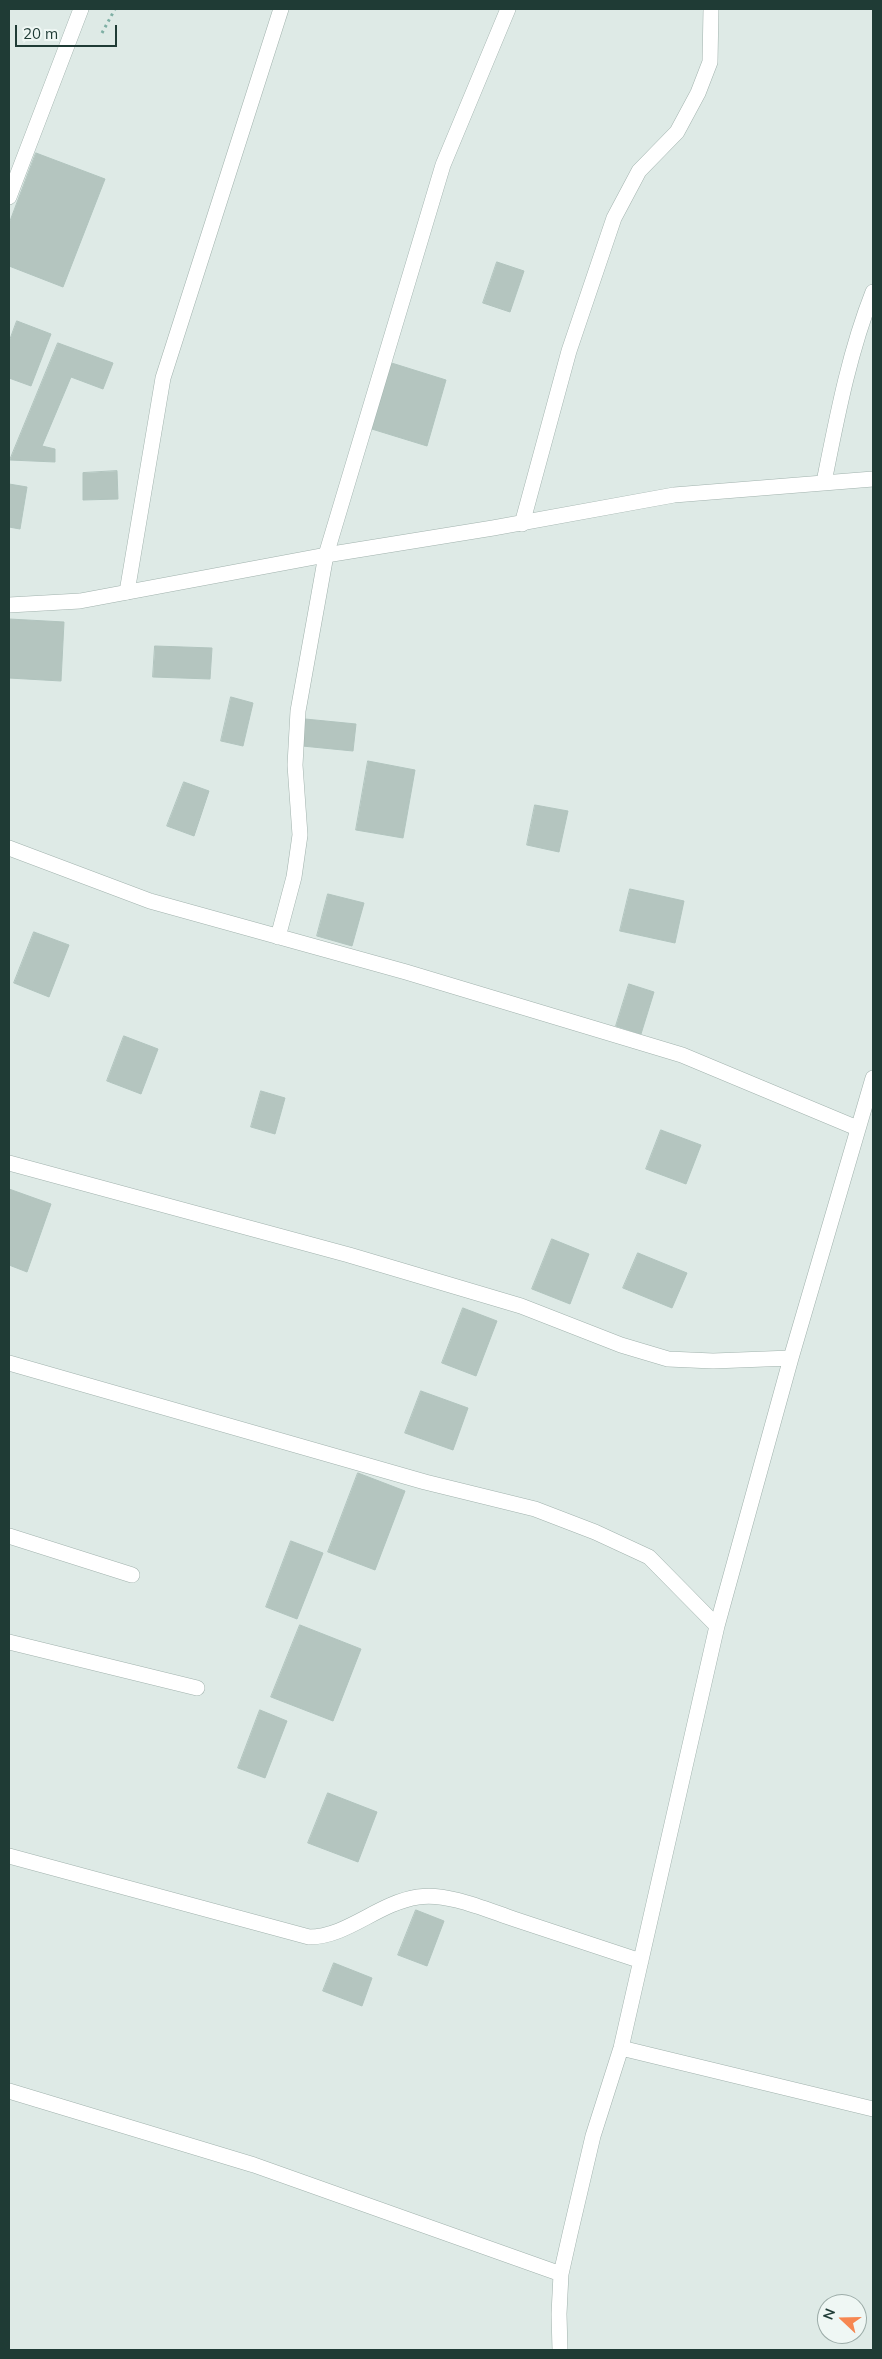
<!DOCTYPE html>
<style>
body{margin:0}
#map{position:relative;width:882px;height:2359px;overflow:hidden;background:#deeae6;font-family:Mulish,sans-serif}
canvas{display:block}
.frame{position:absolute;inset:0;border:10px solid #1f3b35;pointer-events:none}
.north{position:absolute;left:817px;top:2294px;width:50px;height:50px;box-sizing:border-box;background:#eff7f4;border:1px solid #9caca8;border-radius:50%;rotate:291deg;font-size:14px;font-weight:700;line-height:20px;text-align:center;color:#1f3b35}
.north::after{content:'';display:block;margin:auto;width:18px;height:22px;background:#f68751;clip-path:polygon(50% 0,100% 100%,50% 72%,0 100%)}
.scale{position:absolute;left:15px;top:25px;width:102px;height:22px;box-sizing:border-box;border:2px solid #1f3b35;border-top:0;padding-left:6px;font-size:15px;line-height:18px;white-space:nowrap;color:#1f3b35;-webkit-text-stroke:4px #eff7f4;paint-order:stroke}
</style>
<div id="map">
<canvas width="882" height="2359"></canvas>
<div class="frame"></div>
<div class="north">N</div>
<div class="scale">20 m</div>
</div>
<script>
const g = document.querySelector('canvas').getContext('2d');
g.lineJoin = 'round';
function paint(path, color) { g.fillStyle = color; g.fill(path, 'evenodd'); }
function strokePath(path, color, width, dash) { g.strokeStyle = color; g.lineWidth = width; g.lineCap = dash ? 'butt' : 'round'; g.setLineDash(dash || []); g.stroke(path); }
const building = new Path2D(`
 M 36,153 L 105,179 L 63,287 L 9,266 L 9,224 Z
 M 497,262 L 524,271 L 510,312 L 483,303 Z
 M 17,321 L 51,334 L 31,386 L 9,378 L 9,342 Z
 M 58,343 L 113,363 L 103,389 L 71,377 L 42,446 L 55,449 L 55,462 L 10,460 Z
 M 382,360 L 446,380 L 427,446 L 362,426 Z
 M 117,471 L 118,499 L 83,500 L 83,473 Z
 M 9,484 L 27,487 L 20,529 L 9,527 Z
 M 9,619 L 64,622 L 61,681 L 9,678 Z
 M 155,646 L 212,648 L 210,679 L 153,677 Z
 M 231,697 L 253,703 L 243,746 L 221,741 Z
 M 295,718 L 356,724 L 353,751 L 292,745 Z
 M 368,761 L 415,770 L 403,838 L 356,830 Z
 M 184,782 L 209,791 L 194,836 L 167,826 Z
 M 535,805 L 568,811 L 559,852 L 527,845 Z
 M 630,889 L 684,901 L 675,943 L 620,931 Z
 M 328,894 L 364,903 L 352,946 L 317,936 Z
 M 34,932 L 69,945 L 49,997 L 14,983 Z
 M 629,984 L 654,992 L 641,1034 L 616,1026 Z
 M 124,1036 L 158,1049 L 141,1094 L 107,1081 Z
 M 261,1091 L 285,1098 L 275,1134 L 251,1127 Z
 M 661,1130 L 701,1145 L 686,1184 L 646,1169 Z
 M 9,1189 L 51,1204 L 27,1272 L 9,1265 Z
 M 552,1239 L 589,1254 L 570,1304 L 532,1289 Z
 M 638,1253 L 687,1273 L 672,1308 L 623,1288 Z
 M 463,1308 L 497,1321 L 476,1376 L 442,1363 Z
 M 421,1391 L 468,1408 L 453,1450 L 405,1433 Z
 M 358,1473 L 405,1491 L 375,1570 L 328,1552 Z
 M 291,1541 L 323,1553 L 297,1619 L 266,1607 Z
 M 300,1625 L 361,1649 L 333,1721 L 271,1697 Z
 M 260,1710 L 287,1721 L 265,1778 L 238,1768 Z
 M 328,1793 L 377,1812 L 358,1862 L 308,1843 Z
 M 416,1910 L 444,1921 L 427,1966 L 398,1955 Z
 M 334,1963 L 372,1978 L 362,2006 L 323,1991 Z`);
paint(building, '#b4c5bf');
strokePath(building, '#b1c4be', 1);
const minor = new Path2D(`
 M 9,197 L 81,9
 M 824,482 C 837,417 849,353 873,292
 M 522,524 L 569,351 L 614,218 L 639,171 L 677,132 L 698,93 L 710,62 L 711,9
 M 127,592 L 163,378 L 281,9
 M 9,848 L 150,901 L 406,972 L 682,1055 L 857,1128
 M 278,937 L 294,877 L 300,835 L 295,765 L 298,711 L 326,555 L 443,165 L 508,9
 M 9,1163 L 349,1255 L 521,1306 L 621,1345 L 668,1359 L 713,1361 L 791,1358
 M 9,1363 L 425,1482 L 535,1509 L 595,1532 L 649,1557 L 717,1626
 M 9,1536 L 132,1575
 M 9,1642 L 197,1688
 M 9,1856 L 309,1937 C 347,1937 378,1903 418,1897 C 447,1892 487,1910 514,1919 C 556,1933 599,1947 641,1961
 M 621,2048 L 873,2109
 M 9,2091 L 254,2165 L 561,2274
 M 560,2350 L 559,2314 L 561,2274 L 570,2234 L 593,2136 L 621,2048 L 717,1626 L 791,1358 L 873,1078`);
const tertiary = new Path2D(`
 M 9,605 L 80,601 L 326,555 L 493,528 L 674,495 L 873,479`);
strokePath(minor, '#a1b2ad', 16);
strokePath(tertiary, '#a1b2ad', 16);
strokePath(new Path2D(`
 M 102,33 L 115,9`), '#7eafa4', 3, [2.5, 4]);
strokePath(minor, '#fff', 15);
strokePath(tertiary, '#fff', 15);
</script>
